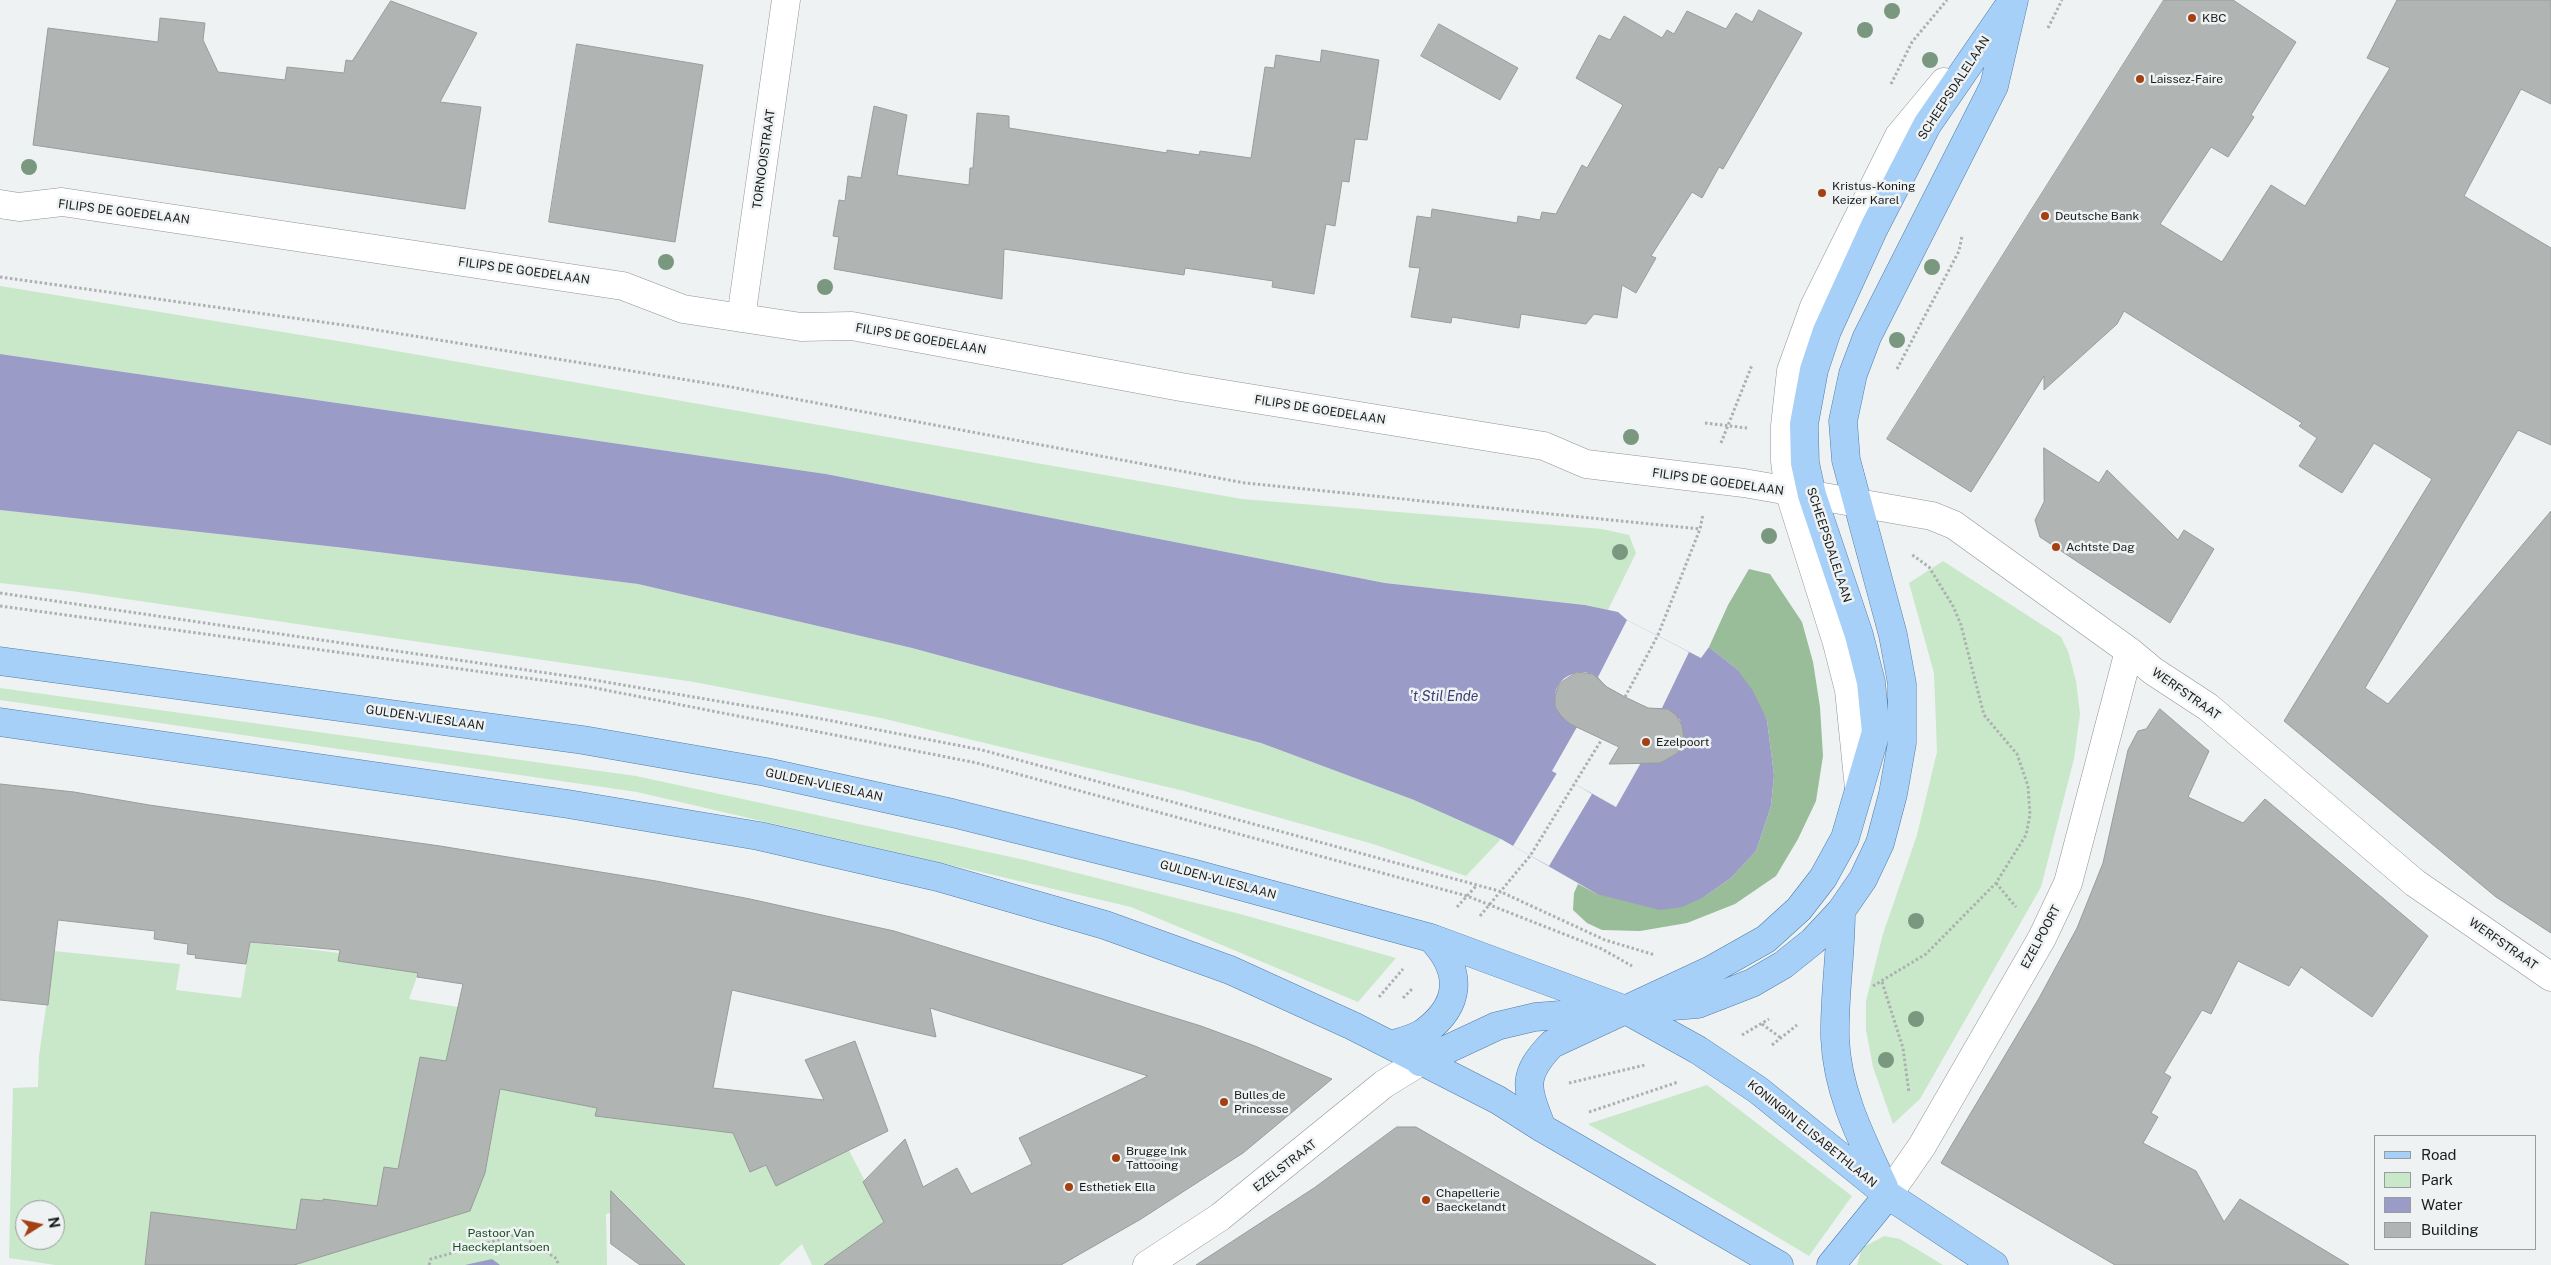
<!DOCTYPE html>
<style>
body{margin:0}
#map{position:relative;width:2551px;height:1265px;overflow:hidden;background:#eef2f3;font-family:"Public Sans",sans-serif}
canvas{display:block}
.legend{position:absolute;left:2374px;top:1135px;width:162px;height:115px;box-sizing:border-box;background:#eef2f3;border:1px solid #999c9d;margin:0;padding:6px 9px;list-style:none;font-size:15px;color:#1a1b1c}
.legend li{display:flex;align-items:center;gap:10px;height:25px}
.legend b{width:25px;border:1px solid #999c9d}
.north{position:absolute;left:15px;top:1200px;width:50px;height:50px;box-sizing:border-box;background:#eef2f3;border:1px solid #999c9d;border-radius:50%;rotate:80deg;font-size:14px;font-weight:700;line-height:20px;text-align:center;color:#1a1b1c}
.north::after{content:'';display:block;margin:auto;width:18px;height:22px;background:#a54013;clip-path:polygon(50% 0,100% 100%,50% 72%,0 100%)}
</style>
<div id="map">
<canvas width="2551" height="1265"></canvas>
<ul class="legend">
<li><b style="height:6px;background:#a7d0f8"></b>Road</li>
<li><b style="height:14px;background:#c9e8c9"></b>Park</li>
<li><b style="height:14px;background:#9a9bc7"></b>Water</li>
<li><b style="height:14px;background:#b0b4b3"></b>Building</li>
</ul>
<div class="north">N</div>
</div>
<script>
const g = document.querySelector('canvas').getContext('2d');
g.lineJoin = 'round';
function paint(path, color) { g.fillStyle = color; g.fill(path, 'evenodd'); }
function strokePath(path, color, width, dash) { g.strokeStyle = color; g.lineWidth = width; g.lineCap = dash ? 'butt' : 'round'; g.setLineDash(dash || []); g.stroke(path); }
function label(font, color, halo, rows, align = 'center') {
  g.font = font + ' "Public Sans",sans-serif'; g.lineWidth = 5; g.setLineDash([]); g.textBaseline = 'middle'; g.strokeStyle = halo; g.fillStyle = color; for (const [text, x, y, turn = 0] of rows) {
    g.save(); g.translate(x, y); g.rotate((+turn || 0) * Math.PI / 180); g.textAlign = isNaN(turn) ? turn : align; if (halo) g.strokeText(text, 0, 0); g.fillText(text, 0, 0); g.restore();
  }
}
paint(new Path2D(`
 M 0,286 L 356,344 L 1242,499 L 1602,529 L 1629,535 L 1636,553 L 1608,610 L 1585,605 L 1385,583 L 826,474 L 0,354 Z
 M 0,510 L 345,548 L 638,584 L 912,648 L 1261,743 L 1414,800 L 1501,839 L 1466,876 L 1373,844 L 1184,791 L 881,718 L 694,682 L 71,591 L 0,583 Z
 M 1943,561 L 2061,637 L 2068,651 L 2076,681 L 2080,714 L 2074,759 L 2041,887 L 1920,1099 L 1893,1124 L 1873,1067 L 1866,1030 L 1866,1001 L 1883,934 L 1917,835 L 1937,752 L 1934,673 L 1909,583 Z
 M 0,688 L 636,776 L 1025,860 L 1240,914 L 1396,958 L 1358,1002 L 1131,907 L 637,792 L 0,700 Z
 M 250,942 L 339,953 L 338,961 L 419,971 L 409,999 L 514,1016 L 597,1108 L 596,1116 L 845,1143 L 886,1221 L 824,1265 L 812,1265 L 802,1244 L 779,1265 L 684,1265 L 616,1195 L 611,1195 L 611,1213 L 606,1214 L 607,1265 L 266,1265 L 151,1213 L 145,1265 L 55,1265 L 9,1258 L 13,1088 L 38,1087 L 39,1056 L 54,951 L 180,964 L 176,990 L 241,998 ZM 25,1210 L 55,1210 L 55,1240 L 25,1240 Z
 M 1707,1085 L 1852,1196 L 1809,1256 L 1588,1124 Z
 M 1884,1236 L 1900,1239 L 1943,1265 L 1857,1265 L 1862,1248 Z`), '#c9e8c9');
paint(new Path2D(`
 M 1749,569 L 1770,574 L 1802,622 L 1813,662 L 1820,707 L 1823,756 L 1816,801 L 1798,839 L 1776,876 L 1735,904 L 1687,923 L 1640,931 L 1602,930 L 1587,923 L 1573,910 L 1574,893 L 1578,884 L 1597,894 L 1704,897 L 1731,878 L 1756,851 L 1771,806 L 1774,775 L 1767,720 L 1737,669 L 1709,647 L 1728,605 Z`), '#99bc99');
paint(new Path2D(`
 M 0,354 L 826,474 L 1385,583 L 1585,605 L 1618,612 L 1627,620 L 1701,658 L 1709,647 L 1737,669 L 1753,691 L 1767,720 L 1774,775 L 1771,806 L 1756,851 L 1731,878 L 1704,897 L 1682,907 L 1660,910 L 1597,894 L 1501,839 L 1414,800 L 1261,743 L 912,648 L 638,584 L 345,548 L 0,510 ZM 1584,672 L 1593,674 L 1605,686 L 1625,697 L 1649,708 L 1668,709 L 1680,720 L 1684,738 L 1683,745 L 1676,754 L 1660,763 L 1643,759 L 1616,807 L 1552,771 L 1577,727 C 1546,712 1548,674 1584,672 Z
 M 492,1259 L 500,1265 L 465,1265 Z`), '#9a9bc7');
paint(new Path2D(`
 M 1627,620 L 1689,652 L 1662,708 L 1649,708 L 1625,697 L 1605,686 L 1598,677 Z
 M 1557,773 L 1592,794 L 1549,866 L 1513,846 Z`), '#eef2f3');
const building = new Path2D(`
 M 2164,0 L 2233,0 L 2296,42 L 2251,115 L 2254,117 L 2228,157 L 2211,147 L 2160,224 L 2222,262 L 2271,185 L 2305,206 L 2390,68 L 2367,58 L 2397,0 L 2551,0 L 2551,104 L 2521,89 L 2464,196 L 2551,248 L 2551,445 L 2518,430 L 2365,688 L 2388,704 L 2551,511 L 2551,933 L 2496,897 L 2284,721 L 2432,479 L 2374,443 L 2342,493 L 2299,466 L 2317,438 L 2299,426 L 2302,423 L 2124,311 L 2117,324 L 2044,390 L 2044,376 L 1971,492 L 1887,439 Z
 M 391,1 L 477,33 L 440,102 L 481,107 L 465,209 L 33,145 L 48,28 L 158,42 L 160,18 L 205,23 L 203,40 L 218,72 L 285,80 L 287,67 L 344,73 L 346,60 L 352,61 Z
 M 1759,10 L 1802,33 L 1723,169 L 1719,167 L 1702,198 L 1692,192 L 1651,256 L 1656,258 L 1636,293 L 1622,285 L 1617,318 L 1594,314 L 1586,324 L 1521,314 L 1519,328 L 1452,317 L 1451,323 L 1411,317 L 1420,268 L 1409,267 L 1417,216 L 1431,218 L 1432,209 L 1517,223 L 1518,216 L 1540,220 L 1542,212 L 1556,214 L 1582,165 L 1587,168 L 1623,105 L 1576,78 L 1599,35 L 1610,40 L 1624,16 L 1662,38 L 1667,30 L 1674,34 L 1687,11 L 1726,29 L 1736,13 L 1752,22 Z
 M 1439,24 L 1518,68 L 1500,100 L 1421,56 Z
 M 577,44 L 703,65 L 675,242 L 549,222 Z
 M 1322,50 L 1379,60 L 1367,140 L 1355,139 L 1349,182 L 1342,181 L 1335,226 L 1326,224 L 1314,294 L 1272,287 L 1273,281 L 1185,268 L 1184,275 L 1004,249 L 1002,299 L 834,269 L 839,237 L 833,236 L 839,200 L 845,201 L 848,176 L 861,178 L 874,106 L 907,115 L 897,175 L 969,185 L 970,168 L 973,168 L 977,113 L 1009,116 L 1009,128 L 1167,153 L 1167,150 L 1199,155 L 1200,151 L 1251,158 L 1265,67 L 1274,68 L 1276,55 L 1320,62 Z
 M 2044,448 L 2099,483 L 2107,470 L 2178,540 L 2184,530 L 2214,549 L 2170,623 L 2040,537 L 2035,520 L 2044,502 Z
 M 1577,672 L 1593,674 L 1607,687 L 1625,697 L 1648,708 L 1668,709 L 1676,715 L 1682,725 L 1684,738 L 1683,745 L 1676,754 L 1660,763 L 1609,764 L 1619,747 L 1570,724 L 1561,716 L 1555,707 L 1555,696 L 1559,684 Z
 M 2160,709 L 2209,751 L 2188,797 L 2243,823 L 2265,799 L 2428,936 L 2372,1017 L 2301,967 L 2289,986 L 2238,961 L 2211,1014 L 2202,1010 L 2164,1073 L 2171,1077 L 2151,1113 L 2158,1117 L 2143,1143 L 2196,1171 L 2224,1222 L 2240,1199 L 2349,1265 L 2115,1265 L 1941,1163 L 2038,1000 L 2077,928 L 2103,863 L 2128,750 L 2138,731 L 2146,729 Z
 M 0,784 L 74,792 L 149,805 L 440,846 L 656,881 L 750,899 L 894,931 L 1201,1026 L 1255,1046 L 1332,1079 L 1243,1153 L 1141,1219 L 1061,1265 L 824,1265 L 884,1222 L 863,1182 L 905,1139 L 923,1187 L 957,1168 L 971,1194 L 1032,1164 L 1019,1138 L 1148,1076 L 930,1008 L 936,1037 L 732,990 L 713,1088 L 824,1100 L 805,1060 L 855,1041 L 888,1131 L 776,1186 L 766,1165 L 750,1172 L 733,1133 L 595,1116 L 597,1108 L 500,1089 L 485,1173 L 470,1211 L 294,1265 L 145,1265 L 151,1212 L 296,1230 L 301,1199 L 323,1201 L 323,1199 L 377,1206 L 384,1167 L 398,1169 L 420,1057 L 446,1061 L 463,984 L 417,977 L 418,973 L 338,961 L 340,950 L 250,942 L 246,964 L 195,958 L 196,955 L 187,954 L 188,944 L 154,939 L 155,931 L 58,920 L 48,1005 L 0,1000 Z
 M 1397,1127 L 1416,1127 L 1656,1265 L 1196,1265 L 1314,1188 Z
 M 611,1191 L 685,1265 L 640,1265 L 611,1244 Z`);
paint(building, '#b0b4b3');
strokePath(building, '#999c9b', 1);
const minor = new Path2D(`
 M 0,204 L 19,207 L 62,202 L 623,286 L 683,309 L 801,327 L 852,326 L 1181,387 L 1544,446 L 1586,464 L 1744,483 L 1932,516 L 1954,525 L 2129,651 L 2153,671 L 2208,707 L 2415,883 L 2551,977
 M 741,318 L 786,0
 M 1859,788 L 1849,690 L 1837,643 L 1789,491 L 1785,461 L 1785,426 L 1791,371 L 1814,307 L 1899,136 L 1944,82
 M 1888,1195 L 1922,1146 L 2042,938 L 2068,883 L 2129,651
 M 1147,1265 L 1220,1217 L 1384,1084 L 1420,1062`);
const major = new Path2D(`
 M 0,661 L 583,740 L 766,772 L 952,813 L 1192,873 L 1431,938 L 1626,1010 L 1698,1050 L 1758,1090 L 1888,1195 L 1994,1265
 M 0,722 L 568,804 L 759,836 L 938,877 L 1105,925 L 1230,970 L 1353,1026 L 1498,1100 L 1542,1128 L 1779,1265
 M 1841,911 C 1841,954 1834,996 1835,1038 C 1837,1092 1862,1140 1884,1187
 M 1390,1045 C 1400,1042 1414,1039 1423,1033 C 1462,1005 1463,971 1431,938
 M 1420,1062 L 1497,1026 L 1535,1017 L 1698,1004 L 1752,983 L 1783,965 L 1813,941 L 1841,911 L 1863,879 L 1880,843 L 1893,794 L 1902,743 L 1902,684 L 1893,635 L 1846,460 L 1843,421 L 1853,374 L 1867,337 L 1994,86 L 2014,0
 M 1542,1128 C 1527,1089 1520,1077 1552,1044 L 1711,970 L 1766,939 L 1799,909 L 1823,878 L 1845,838 L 1876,732 L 1871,682 L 1859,635 L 1812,495 L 1805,463 L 1804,424 L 1814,370 L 1827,331 L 1874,228 L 1927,125 L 2006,10
 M 1831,1265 L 1888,1195`);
strokePath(minor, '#909495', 29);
strokePath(major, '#4f7ca8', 29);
strokePath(new Path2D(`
 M 2048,28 L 2062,0
 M 1891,84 L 1912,42 L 1947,0
 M 0,277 L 358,327 L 731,387 L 1245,483 L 1700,529
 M 1897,369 L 1959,251 L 1962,236
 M 1705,423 L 1747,428
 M 1721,443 L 1752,365
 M 0,593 L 588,679 L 817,718 L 982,750 L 1499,891 L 1605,940 L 1655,955
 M 0,606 L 585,686 L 977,763 L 1467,896 L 1602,949 L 1632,966
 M 1625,697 L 1658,635 L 1700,529 L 1703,514
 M 1996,883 L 2016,907
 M 1457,907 L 1477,885
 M 1480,916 L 1530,856 L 1602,739
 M 1882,982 L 1903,1048 L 1909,1093
 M 1873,986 L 1926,954 L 1996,883 L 2026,835 L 2030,815 L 2028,786 L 2017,754 L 1984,715 L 1961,625 L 1953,606 L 1929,567 L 1911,554
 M 1379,997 L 1403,969
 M 1403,998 L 1413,988
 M 1762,1024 L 1781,1038
 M 1742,1035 L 1769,1019
 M 1772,1045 L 1797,1025
 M 1569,1083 L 1645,1065
 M 1589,1112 L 1678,1082
 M 429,1265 L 431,1259 L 519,1234 L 557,1259 L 558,1265`), '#adb0b1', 3, [2.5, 2.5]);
strokePath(minor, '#fff', 28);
strokePath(major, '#a7d0f8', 28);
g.fillStyle = '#7a987f';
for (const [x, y] of [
 [1892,11],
 [1865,30],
 [1930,60],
 [29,167],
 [666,262],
 [1932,267],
 [825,287],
 [1897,340],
 [1631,437],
 [1769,536],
 [1620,552],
 [1916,921],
 [1916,1019],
 [1886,1060]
]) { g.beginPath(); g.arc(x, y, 8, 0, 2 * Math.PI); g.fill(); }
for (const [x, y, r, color] of [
 [2192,18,5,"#a54013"],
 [2140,79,5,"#a54013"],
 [1822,193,5,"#a54013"],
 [2045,216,5,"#a54013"],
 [2056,547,5,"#a54013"],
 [1646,742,5,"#a54013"],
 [1224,1102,5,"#a54013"],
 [1116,1158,5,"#a54013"],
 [1069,1187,5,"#a54013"],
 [1426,1200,5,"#a54013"]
]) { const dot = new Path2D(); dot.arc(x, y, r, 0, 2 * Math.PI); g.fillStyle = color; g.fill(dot); strokePath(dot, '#eef2f3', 2); }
label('12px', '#1a1b1c', '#eef2f3', [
 ["KBC",2202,18],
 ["Laissez-Faire",2150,79],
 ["Kristus-Koning",1832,186],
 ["Keizer Karel",1832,200],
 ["Deutsche Bank",2055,216],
 ["Achtste Dag",2066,547],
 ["Ezelpoort",1656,742],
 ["Bulles de",1234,1095],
 ["Princesse",1234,1109],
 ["Brugge Ink",1126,1151],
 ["Tattooing",1126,1165],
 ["Esthetiek Ella",1079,1187],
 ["Chapellerie",1436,1193],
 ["Baeckelandt",1436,1207]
], 'left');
label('12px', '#1a1b1c', '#eef2f3', [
 ["SCHEEPSDALELAAN",1954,88,-57],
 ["TORNOOISTRAAT",764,159,-82],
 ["FILIPS DE GOEDELAAN",124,212,7],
 ["FILIPS DE GOEDELAAN",524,271,8],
 ["FILIPS DE GOEDELAAN",921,339,10],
 ["FILIPS DE GOEDELAAN",1320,410,9],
 ["FILIPS DE GOEDELAAN",1718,482,8],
 ["SCHEEPSDALELAAN",1829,545,72],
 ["WERFSTRAAT",2186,694,35],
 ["GULDEN-VLIESLAAN",425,718,8],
 ["GULDEN-VLIESLAAN",824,785,12],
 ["GULDEN-VLIESLAAN",1218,880,15],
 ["EZELPOORT",2041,937,-62],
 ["WERFSTRAAT",2503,944,35],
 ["KONINGIN ELISABETHLAAN",1812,1134,39],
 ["EZELSTRAAT",1285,1166,-38]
]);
label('12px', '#1c4f20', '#eef2f3', [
 ["Pastoor Van",501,1233],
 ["Haeckeplantsoen",501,1247]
]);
label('italic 14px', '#3e3b73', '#eef2f3', [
 ["'t Stil Ende",1444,697]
]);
</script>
